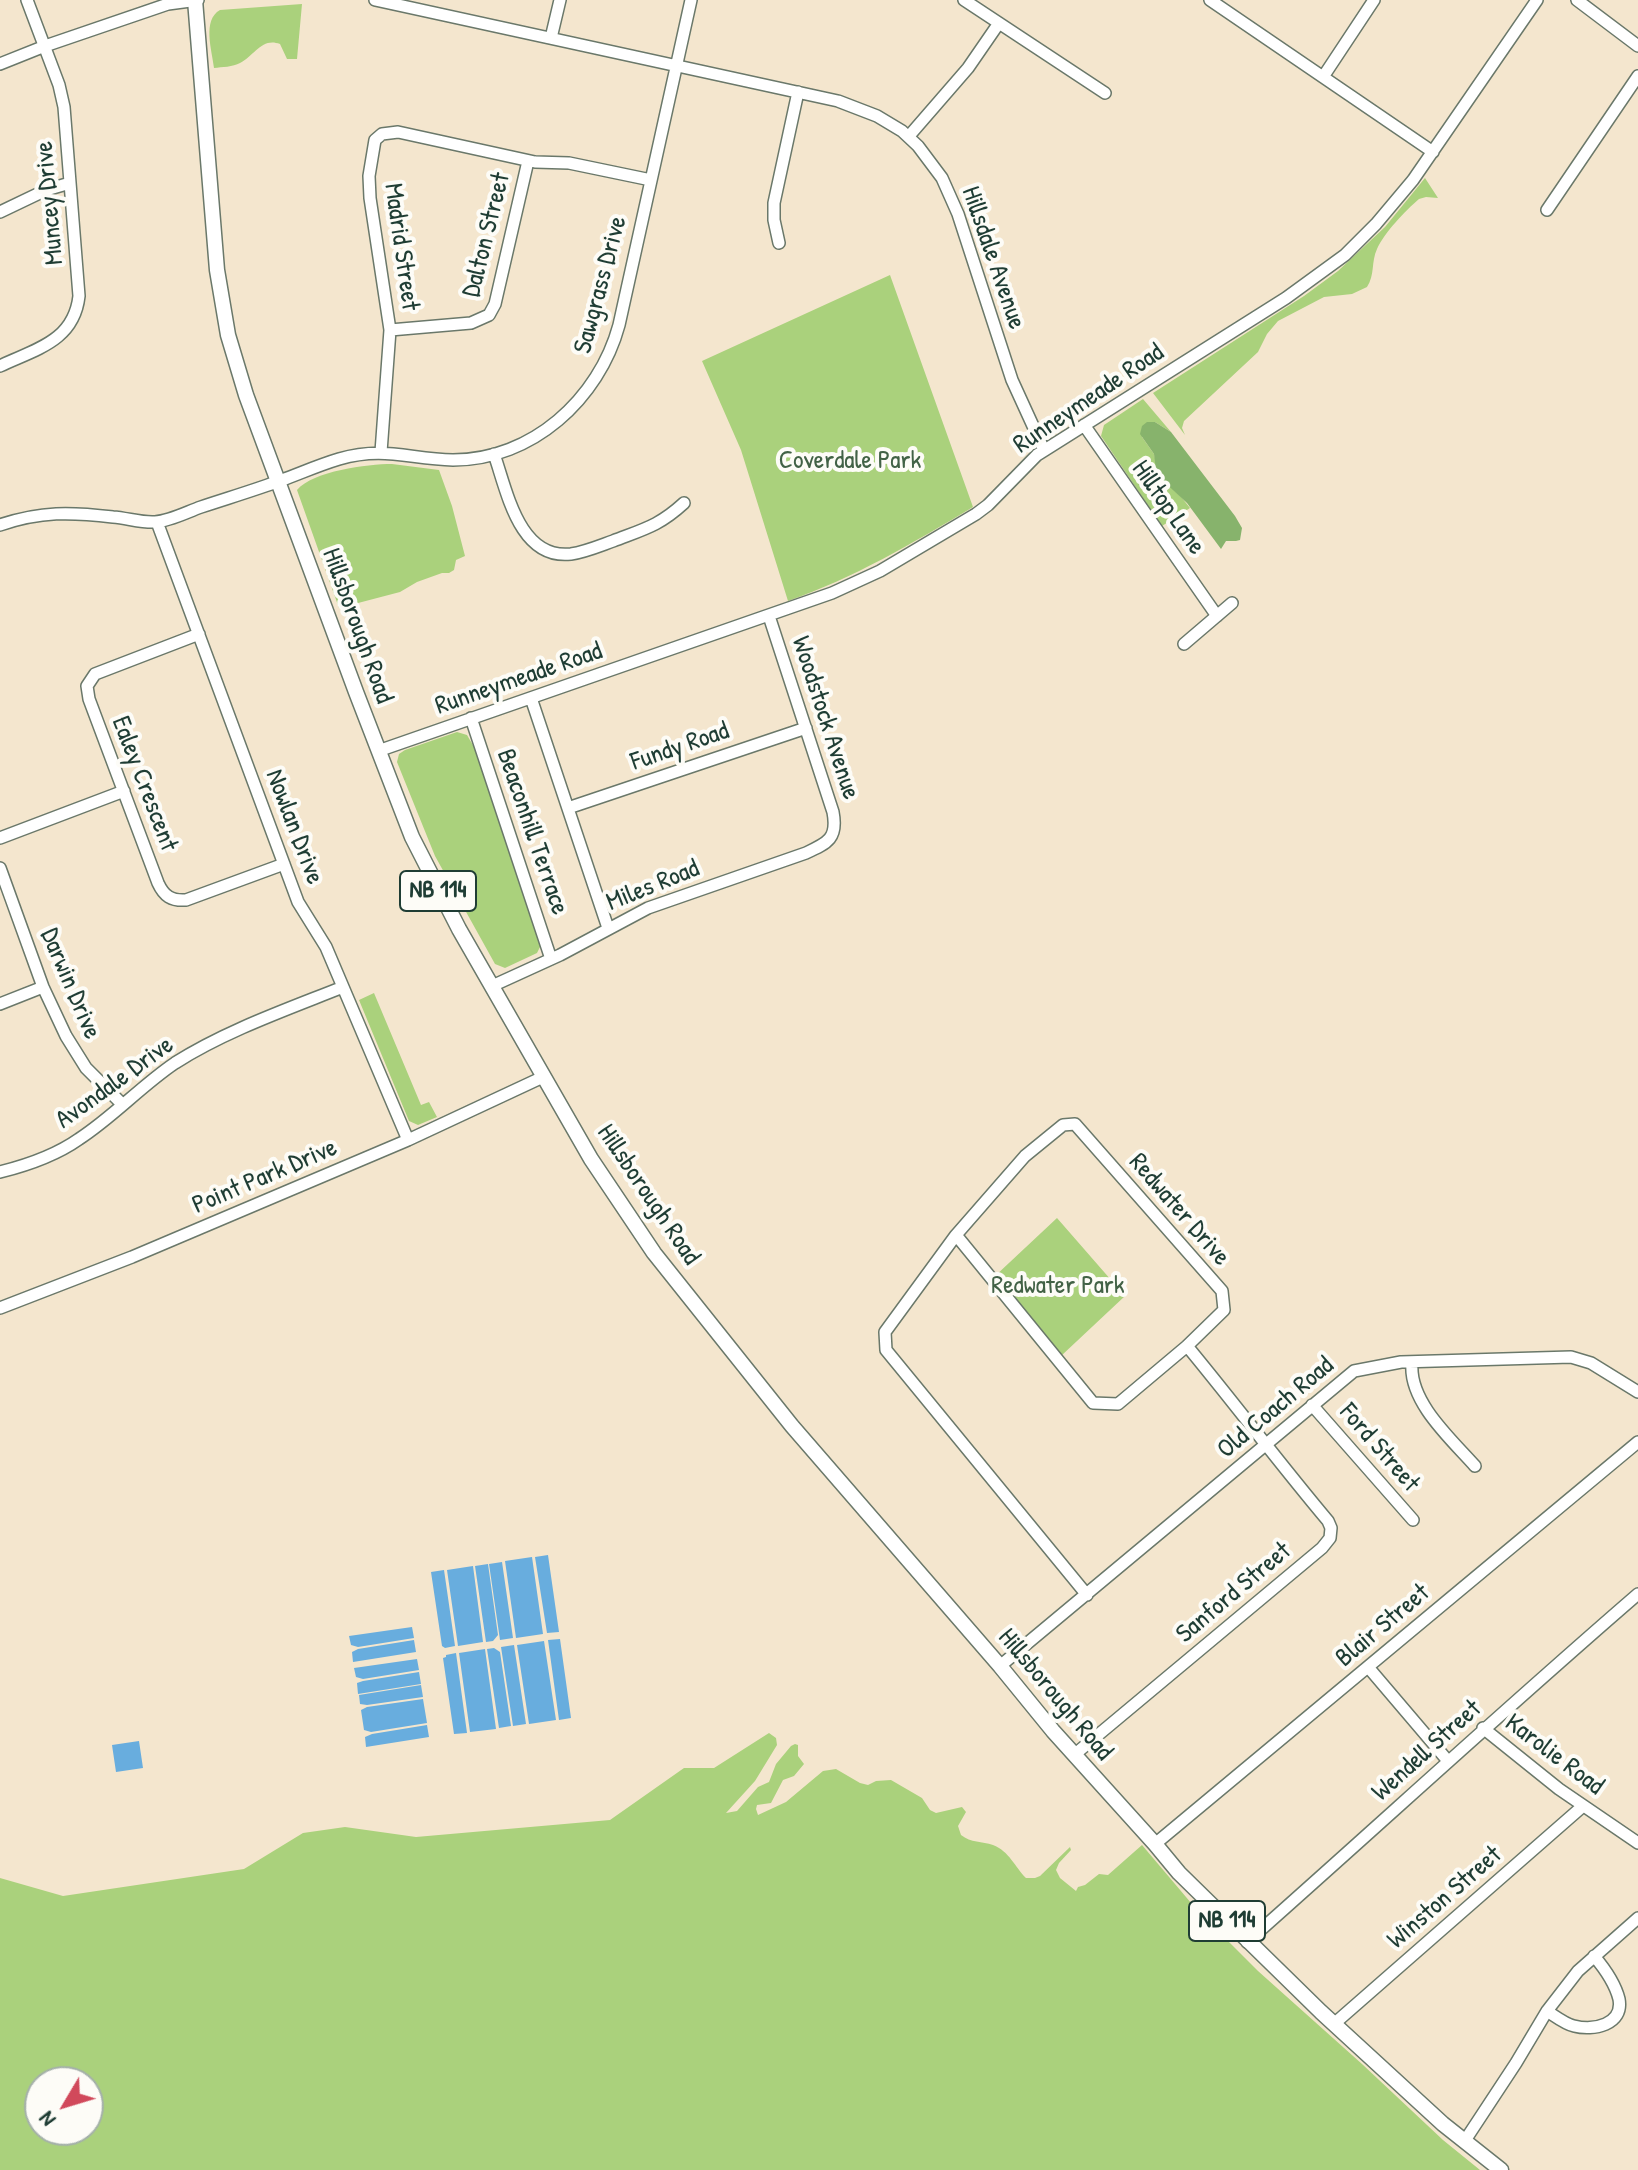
<!DOCTYPE html>
<style>
body{margin:0}
#map{position:relative;width:1638px;height:2170px;overflow:hidden;background:#f4e6ce;font-family:"Patrick Hand",sans-serif}
canvas{display:block}
.north{position:absolute;left:24px;top:2066px;width:80px;height:80px;box-sizing:border-box;background:#fdfcf7;border:2px solid #a4b0a9;border-radius:50%;rotate:232deg;font-size:22px;font-weight:700;line-height:32px;text-align:center;color:#1f3d34}
.north::after{content:'';display:block;margin:auto;width:28px;height:36px;background:#d1495b;clip-path:polygon(50% 0,100% 100%,50% 72%,0 100%)}
</style>
<div id="map">
<canvas width="1638" height="2170"></canvas>
<div class="north">N</div>
</div>
<script>
const g = document.querySelector('canvas').getContext('2d');
g.lineJoin = 'round';
function paint(path, color) { g.fillStyle = color; g.fill(path, 'evenodd'); }
function strokePath(path, color, width, dash) { g.strokeStyle = color; g.lineWidth = width; g.lineCap = dash ? 'butt' : 'round'; g.setLineDash(dash || []); g.stroke(path); }
function label(font, color, halo, rows, align = 'center') {
  g.font = font + ' "Patrick Hand",sans-serif'; g.lineWidth = 8; g.setLineDash([]); g.textBaseline = 'middle'; g.strokeStyle = halo; g.fillStyle = color; for (const [text, x, y, turn = 0] of rows) {
    g.save(); g.translate(x, y); g.rotate((+turn || 0) * Math.PI / 180); g.textAlign = isNaN(turn) ? turn : align; if (halo) g.strokeText(text, 0, 0); g.fillText(text, 0, 0); g.restore();
  }
}
paint(new Path2D(`
 M 302,4 L 297,59 L 287,59 L 280,44 C 262,37 255,55 240,63 C 233,67 222,67 214,68 C 212,50 202,20 220,10 Z
 M 1425,178 L 1438,198 L 1426,197 L 1419,199 C 1406,210 1384,233 1377,249 C 1371,262 1375,275 1367,287 L 1352,294 L 1324,297 L 1278,321 L 1267,334 L 1258,352 L 1184,421 L 1182,428 L 1185,435 L 1153,393 L 1304,296 L 1338,271 L 1385,227 Z
 M 890,275 L 973,507 C 913,543 854,578 788,601 L 741,450 L 702,361 Z
 M 1143,399 L 1171,432 L 1155,422 L 1142,437 L 1154,454 L 1160,478 L 1178,493 L 1190,508 L 1162,526 L 1101,436 L 1104,425 Z
 M 392,464 L 439,470 L 452,506 L 465,556 L 456,560 L 454,570 L 449,573 L 442,573 L 417,582 L 400,592 L 339,608 L 297,490 C 313,471 367,464 392,464 Z
 M 457,732 L 467,735 L 481,759 L 541,945 L 537,953 L 505,968 L 495,964 L 435,856 L 397,762 L 399,754 L 405,750 Z
 M 374,993 L 421,1105 L 429,1102 L 437,1117 L 418,1125 L 409,1121 L 359,1000 Z
 M 1057,1218 L 1125,1296 L 1061,1356 L 994,1277 Z
 M 769,1733 L 776,1738 L 777,1745 L 755,1781 L 726,1813 L 737,1811 L 758,1787 L 769,1782 L 776,1764 L 791,1746 L 795,1744 L 798,1745 L 798,1756 L 804,1764 L 794,1776 L 783,1780 L 771,1803 L 757,1805 L 756,1809 L 758,1815 L 786,1802 L 823,1771 L 836,1769 L 860,1783 L 868,1785 L 876,1781 L 891,1780 L 922,1798 L 930,1810 L 936,1813 L 962,1807 L 966,1812 L 958,1826 L 961,1835 C 971,1843 982,1841 993,1845 C 1009,1851 1015,1867 1026,1878 L 1035,1878 L 1040,1876 L 1070,1847 L 1071,1850 L 1059,1863 L 1056,1870 L 1060,1878 L 1076,1891 L 1078,1887 L 1085,1885 L 1099,1874 L 1108,1875 L 1142,1845 L 1197,1910 L 1258,1971 L 1362,2064 L 1443,2140 L 1480,2170 L 0,2170 L 0,1878 L 63,1896 L 244,1869 L 303,1833 L 345,1827 L 416,1837 L 610,1820 L 684,1768 L 714,1768 ZM 40,2082 L 88,2082 L 88,2130 L 40,2130 Z`), '#aad17c');
paint(new Path2D(`
 M 1147,422 L 1155,422 L 1171,432 L 1235,516 L 1242,528 L 1240,540 L 1236,541 L 1226,541 L 1221,549 L 1187,503 L 1160,478 L 1156,470 L 1154,454 L 1140,434 L 1142,426 Z`), '#87b36c');
paint(new Path2D(`
 M 548,1555 L 559,1632 L 547,1633 L 535,1557 Z
 M 532,1557 L 543,1634 L 516,1638 L 505,1561 Z
 M 502,1562 L 513,1638 L 500,1640 L 489,1564 Z
 M 488,1564 L 498,1635 L 493,1641 L 486,1642 L 475,1566 Z
 M 473,1566 L 483,1642 L 458,1646 L 447,1570 Z
 M 444,1570 L 455,1646 L 445,1648 L 442,1646 L 431,1572 Z
 M 412,1627 L 414,1638 L 358,1647 L 351,1645 L 349,1636 Z
 M 560,1639 L 571,1718 L 559,1720 L 548,1640 Z
 M 414,1640 L 416,1652 L 353,1662 L 352,1652 L 358,1649 Z
 M 544,1641 L 556,1720 L 529,1724 L 517,1645 Z
 M 514,1645 L 526,1724 L 513,1726 L 501,1647 Z
 M 494,1648 L 500,1652 L 511,1726 L 499,1728 L 487,1649 Z
 M 485,1649 L 496,1729 L 470,1732 L 459,1653 Z
 M 456,1653 L 467,1733 L 454,1734 L 443,1658 L 446,1657 L 446,1655 Z
 M 417,1659 L 419,1670 L 363,1679 L 356,1677 L 354,1668 Z
 M 419,1672 L 421,1684 L 358,1694 L 357,1683 L 363,1681 Z
 M 421,1685 L 423,1697 L 367,1705 L 360,1704 L 359,1695 Z
 M 423,1699 L 427,1723 L 371,1732 L 364,1730 L 361,1710 L 367,1707 Z
 M 427,1725 L 429,1737 L 366,1747 L 365,1737 L 372,1734 Z
 M 139,1741 L 143,1768 L 116,1772 L 112,1745 Z`), '#68adde');
const minor = new Path2D(`
 M 375,0 L 838,101 L 877,116 L 902,131 L 918,146 L 942,178 L 958,214 L 1012,380 L 1044,450
 M 964,0 L 1105,93
 M 1210,0 L 1433,152
 M 1577,0 L 1638,46
 M 551,38 L 560,0
 M 0,64 L 45,46 L 168,4 L 198,0
 M 1323,77 L 1374,0
 M 909,136 L 968,68 L 999,23
 M 1547,210 L 1638,76
 M 0,212 L 46,190 L 70,183
 M 779,243 L 774,220 L 774,203 L 798,92
 M 390,330 L 471,323 L 489,315 L 495,304 L 528,161
 M 0,366 C 36,349 74,341 79,296 L 64,107 L 59,85 L 27,0
 M 1084,425 L 1217,616
 M 381,452 L 390,330 L 370,198 L 369,176 L 375,140 L 382,134 L 398,132 L 535,162 L 569,163 L 651,180
 M 494,454 C 507,491 519,560 571,554 C 585,552 599,546 613,541 C 644,529 659,526 684,503
 M 157,522 L 298,902 L 326,947 L 408,1140
 M 0,525 C 41,511 71,512 113,517 C 127,518 142,523 155,522 C 170,521 187,512 201,507 C 228,498 255,490 282,480 C 301,473 319,465 339,459 C 384,446 409,459 453,460 C 532,460 599,399 619,325 L 691,0
 M 199,634 L 95,674 L 87,686 L 89,699 L 158,883 C 164,896 171,901 186,900 L 284,864
 M 1184,644 L 1232,603
 M 531,698 L 608,928
 M 471,718 L 551,959
 M 378,751 L 832,593 L 880,571 L 976,514 L 988,505 L 1037,455 L 1286,298 L 1345,255 L 1376,224 L 1413,180 L 1537,0
 M 568,808 L 806,728
 M 0,838 L 124,791
 M 0,868 L 43,987 L 66,1036 L 86,1068 L 122,1104
 M 492,986 L 560,955 L 648,908 L 806,853 C 828,843 838,838 833,812 L 769,616
 M 0,1004 L 43,987
 M 0,1172 C 28,1165 55,1156 79,1139 C 113,1117 141,1086 175,1063 C 225,1031 288,1009 343,987
 M 956,1235 L 1093,1403 L 1118,1404 L 1187,1346 L 1224,1310 L 1222,1291 L 1075,1124 L 1063,1125 L 1025,1156 L 956,1235 L 885,1332 L 886,1350 L 1087,1595
 M 0,1308 L 132,1257 L 408,1140 L 543,1077
 M 1412,1364 C 1409,1402 1451,1439 1475,1466
 M 1312,1405 L 1413,1520
 M 1000,1666 L 1354,1371 L 1401,1362 L 1571,1357 L 1591,1363 L 1638,1392
 M 1368,1667 L 1448,1761
 M 1483,1728 L 1559,1789 L 1638,1843
 M 1074,1755 L 1322,1548 L 1330,1538 L 1331,1528 L 1328,1521 C 1280,1464 1235,1404 1187,1346
 M 1155,1844 L 1638,1442
 M 1247,1942 C 1378,1826 1506,1708 1638,1594
 M 1547,2011 C 1555,2016 1565,2024 1574,2026 C 1593,2031 1624,2025 1619,1999 C 1615,1983 1605,1969 1594,1956
 M 1335,2023 L 1583,1806
 M 1464,2142 L 1516,2063 L 1547,2011 L 1578,1971 L 1638,1918`);
const major = new Path2D(`
 M 195,0 L 217,270 L 228,335 L 246,395 L 356,692 L 412,837 L 459,929 L 591,1159 L 654,1253 L 792,1426 L 1000,1666 L 1053,1731 L 1155,1844 L 1179,1873 L 1321,2012 L 1443,2124 L 1501,2170`);
strokePath(minor, '#6a786a', 14);
strokePath(major, '#6a786a', 17);
strokePath(minor, '#fff', 11);
strokePath(major, '#fff', 14);
for (const [x, y, w] of [
 [438,891,76],
 [1227,1921,76]
]) { const box = new Path2D(); box.roundRect(x - w / 2, y - 20, w, 40, 6); g.fillStyle = '#fdfcf7'; g.fill(box); strokePath(box, '#1f3d34', 2); }
label('bold 24px', '#1f3d34', null, [
 ["NB 114",438,891],
 ["NB 114",1227,1921]
]);
label('26px', '#1f3d34', '#fdfcf7', [
 ["Muncey Drive",50,203,-95],
 ["Dalton Street",487,235,-76],
 ["Madrid Street",401,247,82],
 ["Hillsdale Avenue",993,258,71],
 ["Sawgrass Drive",601,285,-75],
 ["Runneymeade Road",1089,399,-34],
 ["Hilltop Lane",1168,508,55],
 ["Hillsborough Road",357,626,70],
 ["Runneymeade Road",519,679,-19],
 ["Woodstock Avenue",825,718,72],
 ["Fundy Road",680,747,-19],
 ["Ealey Crescent",144,784,69],
 ["Nowlan Drive",294,827,69],
 ["Beaconhill Terrace",532,832,71],
 ["Miles Road",653,886,-22],
 ["Darwin Drive",70,984,67],
 ["Avondale Drive",115,1083,-36],
 ["Point Park Drive",265,1177,-23],
 ["Hillsborough Road",648,1195,56],
 ["Redwater Drive",1179,1210,49],
 ["Old Coach Road",1276,1408,-40],
 ["Ford Street",1379,1448,49],
 ["Sanford Street",1234,1593,-40],
 ["Blair Street",1383,1626,-40],
 ["Hillsborough Road",1055,1695,50],
 ["Wendell Street",1427,1751,-42],
 ["Karolie Road",1554,1755,37],
 ["Winston Street",1445,1898,-41]
]);
label('26px', '#426246', '#fdfcf7', [
 ["Coverdale Park",850,461],
 ["Redwater Park",1058,1286]
]);
</script>
